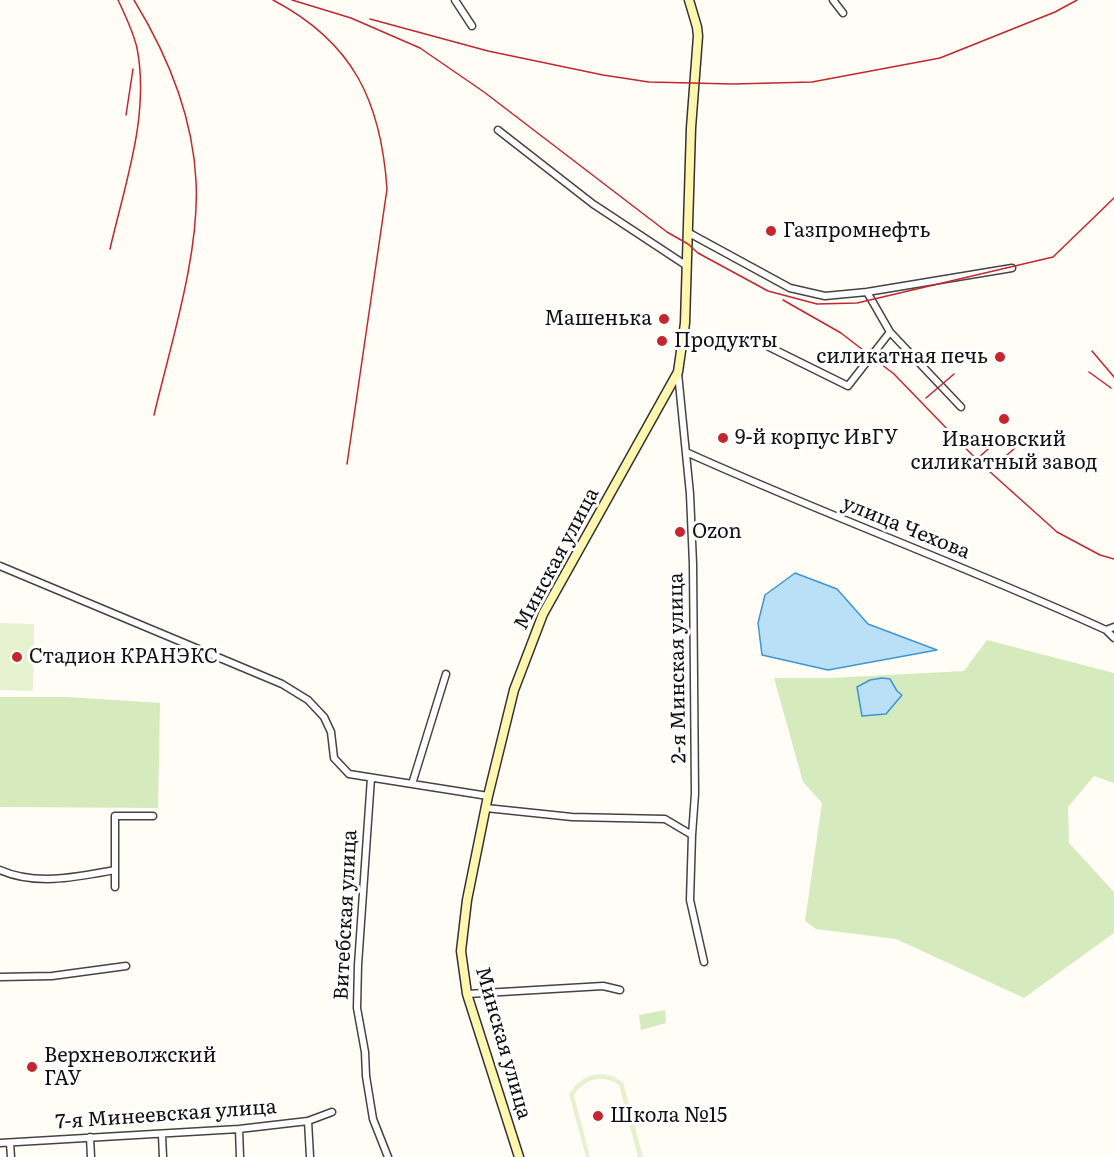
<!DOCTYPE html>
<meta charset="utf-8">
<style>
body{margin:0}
canvas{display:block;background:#fffdf5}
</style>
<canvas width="1114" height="1157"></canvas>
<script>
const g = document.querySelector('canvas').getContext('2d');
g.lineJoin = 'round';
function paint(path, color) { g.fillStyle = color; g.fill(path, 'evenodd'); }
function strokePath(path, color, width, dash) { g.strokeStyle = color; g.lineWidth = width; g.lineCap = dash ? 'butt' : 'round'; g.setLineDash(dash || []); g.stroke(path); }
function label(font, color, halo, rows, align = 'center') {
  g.font = font + ' Literata,serif'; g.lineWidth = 6; g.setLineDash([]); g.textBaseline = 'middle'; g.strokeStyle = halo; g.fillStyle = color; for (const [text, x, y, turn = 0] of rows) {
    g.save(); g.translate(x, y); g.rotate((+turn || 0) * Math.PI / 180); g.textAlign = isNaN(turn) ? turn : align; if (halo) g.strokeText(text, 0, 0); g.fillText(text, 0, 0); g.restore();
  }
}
paint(new Path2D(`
 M 987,640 L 1114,673 L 1114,783 L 1094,776 L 1068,807 L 1069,843 L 1114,892 L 1114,933 L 1024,998 L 896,939 L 816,929 L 805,921 L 822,803 L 803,782 L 774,678 L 830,678 L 964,671 Z
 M 0,697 L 68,697 L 160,703 L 158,808 L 0,807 Z
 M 665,1010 L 666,1023 L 641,1030 L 639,1015 Z`), '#d5ebbd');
paint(new Path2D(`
 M 0,623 L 34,624 L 33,691 L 0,690 Z
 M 601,1074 L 612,1076 L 623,1082 L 643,1157 L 638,1157 L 619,1085 C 603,1074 584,1079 574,1095 L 590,1157 L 586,1157 L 569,1094 C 577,1082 586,1075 601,1074 Z`), '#e6f2cf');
const water = new Path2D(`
 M 795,573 L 837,589 L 868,624 L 937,650 L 828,670 L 762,655 L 758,623 L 765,595 Z
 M 882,678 L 890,679 L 897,691 L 902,695 L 886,714 L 862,716 L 857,687 L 870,680 Z`);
paint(water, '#b9e0f7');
strokePath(water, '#3f96cf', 1.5);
const minor = new Path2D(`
 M 455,0 L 472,26
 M 833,0 L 843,13
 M 498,130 L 593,204 L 687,266
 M 689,233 L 790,288 L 825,296 L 867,292 L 1012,268
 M 890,332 L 961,407
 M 753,339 L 848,386 L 890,332 L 867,292
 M 678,373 L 690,494 L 693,564 L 695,794 L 692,835 L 690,900 L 704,962
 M 686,452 C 825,515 968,567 1106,630 L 1114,627
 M 0,566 L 282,684 L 308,700 L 324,717 L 331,732 L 334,758 L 349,774 L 488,796
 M 1106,630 L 1114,638
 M 371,778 L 358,965 L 357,1008 L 365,1052 L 366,1076 L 373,1119 L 388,1157
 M 412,784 L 446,674
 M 486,808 L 572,817 L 665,819 L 692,835
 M 0,870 C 36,886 77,877 115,870
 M 115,887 L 115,816 L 153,816
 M 0,977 L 52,976 L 126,966
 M 467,994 L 603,986 L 620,990
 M 308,1121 L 310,1157
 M 239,1129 L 240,1157
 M 162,1135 L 163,1157
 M 90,1137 L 91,1157
 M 0,1143 L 239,1129 L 308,1121 L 332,1112
 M 10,1143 L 11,1157`);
const secondary = new Path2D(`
 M 519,1157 L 467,994 L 461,951 L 467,900 L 488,796 L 514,690 L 543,614 L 678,372 L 685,323 L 691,128 L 698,36 L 697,27 L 689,0`);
strokePath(minor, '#444', 9);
strokePath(secondary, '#333', 11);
strokePath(minor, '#fff', 6);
strokePath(secondary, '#fff6b0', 8);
strokePath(new Path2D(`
 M 134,0 C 167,54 193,117 196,181 C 200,253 171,343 154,415
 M 273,0 C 353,42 381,101 387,189 L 347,464
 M 292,0 L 351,18 L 420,48 L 484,92 L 667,232 L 688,244 L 698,253 L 768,291 L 817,304 L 857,303 L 1053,257 L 1114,198
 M 370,19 L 488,51 L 603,75 L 649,82 L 733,84 L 812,82 L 940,58 L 1055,12 L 1077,0
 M 126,115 L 133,69
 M 110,249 C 125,183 150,115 137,48 C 133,31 125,15 118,0
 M 783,300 L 841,333 L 894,374 L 979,462 L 1057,532 L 1100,555 L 1114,559
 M 1092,351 L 1114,377
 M 1089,372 L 1111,388
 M 926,398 L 954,374
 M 978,458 L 1005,434
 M 990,470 L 1016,447`), '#c4262e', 1.5);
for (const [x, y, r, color] of [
 [771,231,6,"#c4262e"],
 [664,319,6,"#c4262e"],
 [662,341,6,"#c4262e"],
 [1000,357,6,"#c4262e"],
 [1004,419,6,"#c4262e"],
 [723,438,6,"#c4262e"],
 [680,532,6,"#c4262e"],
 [17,657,6,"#c4262e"],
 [32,1067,6,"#c4262e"],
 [598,1116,6,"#c4262e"]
]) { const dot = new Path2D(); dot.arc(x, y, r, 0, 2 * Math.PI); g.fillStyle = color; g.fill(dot); strokePath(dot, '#fff', 2); }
label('20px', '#111', '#fff', [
 ["Газпромнефть",783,231],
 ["Машенька",652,319,"right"],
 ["Продукты",674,341],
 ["силикатная печь",988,357,"right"],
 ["9-й корпус ИвГУ",735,438],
 ["Ивановский",1004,440,"center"],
 ["силикатный завод",1004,463,"center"],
 ["Ozon",692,532],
 ["Стадион КРАНЭКС",29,657],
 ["Верхневолжский",44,1056],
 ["ГАУ",44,1079],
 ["Школа №15",610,1116]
], 'left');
label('20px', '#111', '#fff', [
 ["улица Чехова",906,528,22],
 ["Минская улица",557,559,-62],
 ["2-я Минская улица",678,668,-91],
 ["Витебская улица",346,915,-87],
 ["Минская улица",503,1043,74],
 ["7-я Минеевская улица",166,1115,-4]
]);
</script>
